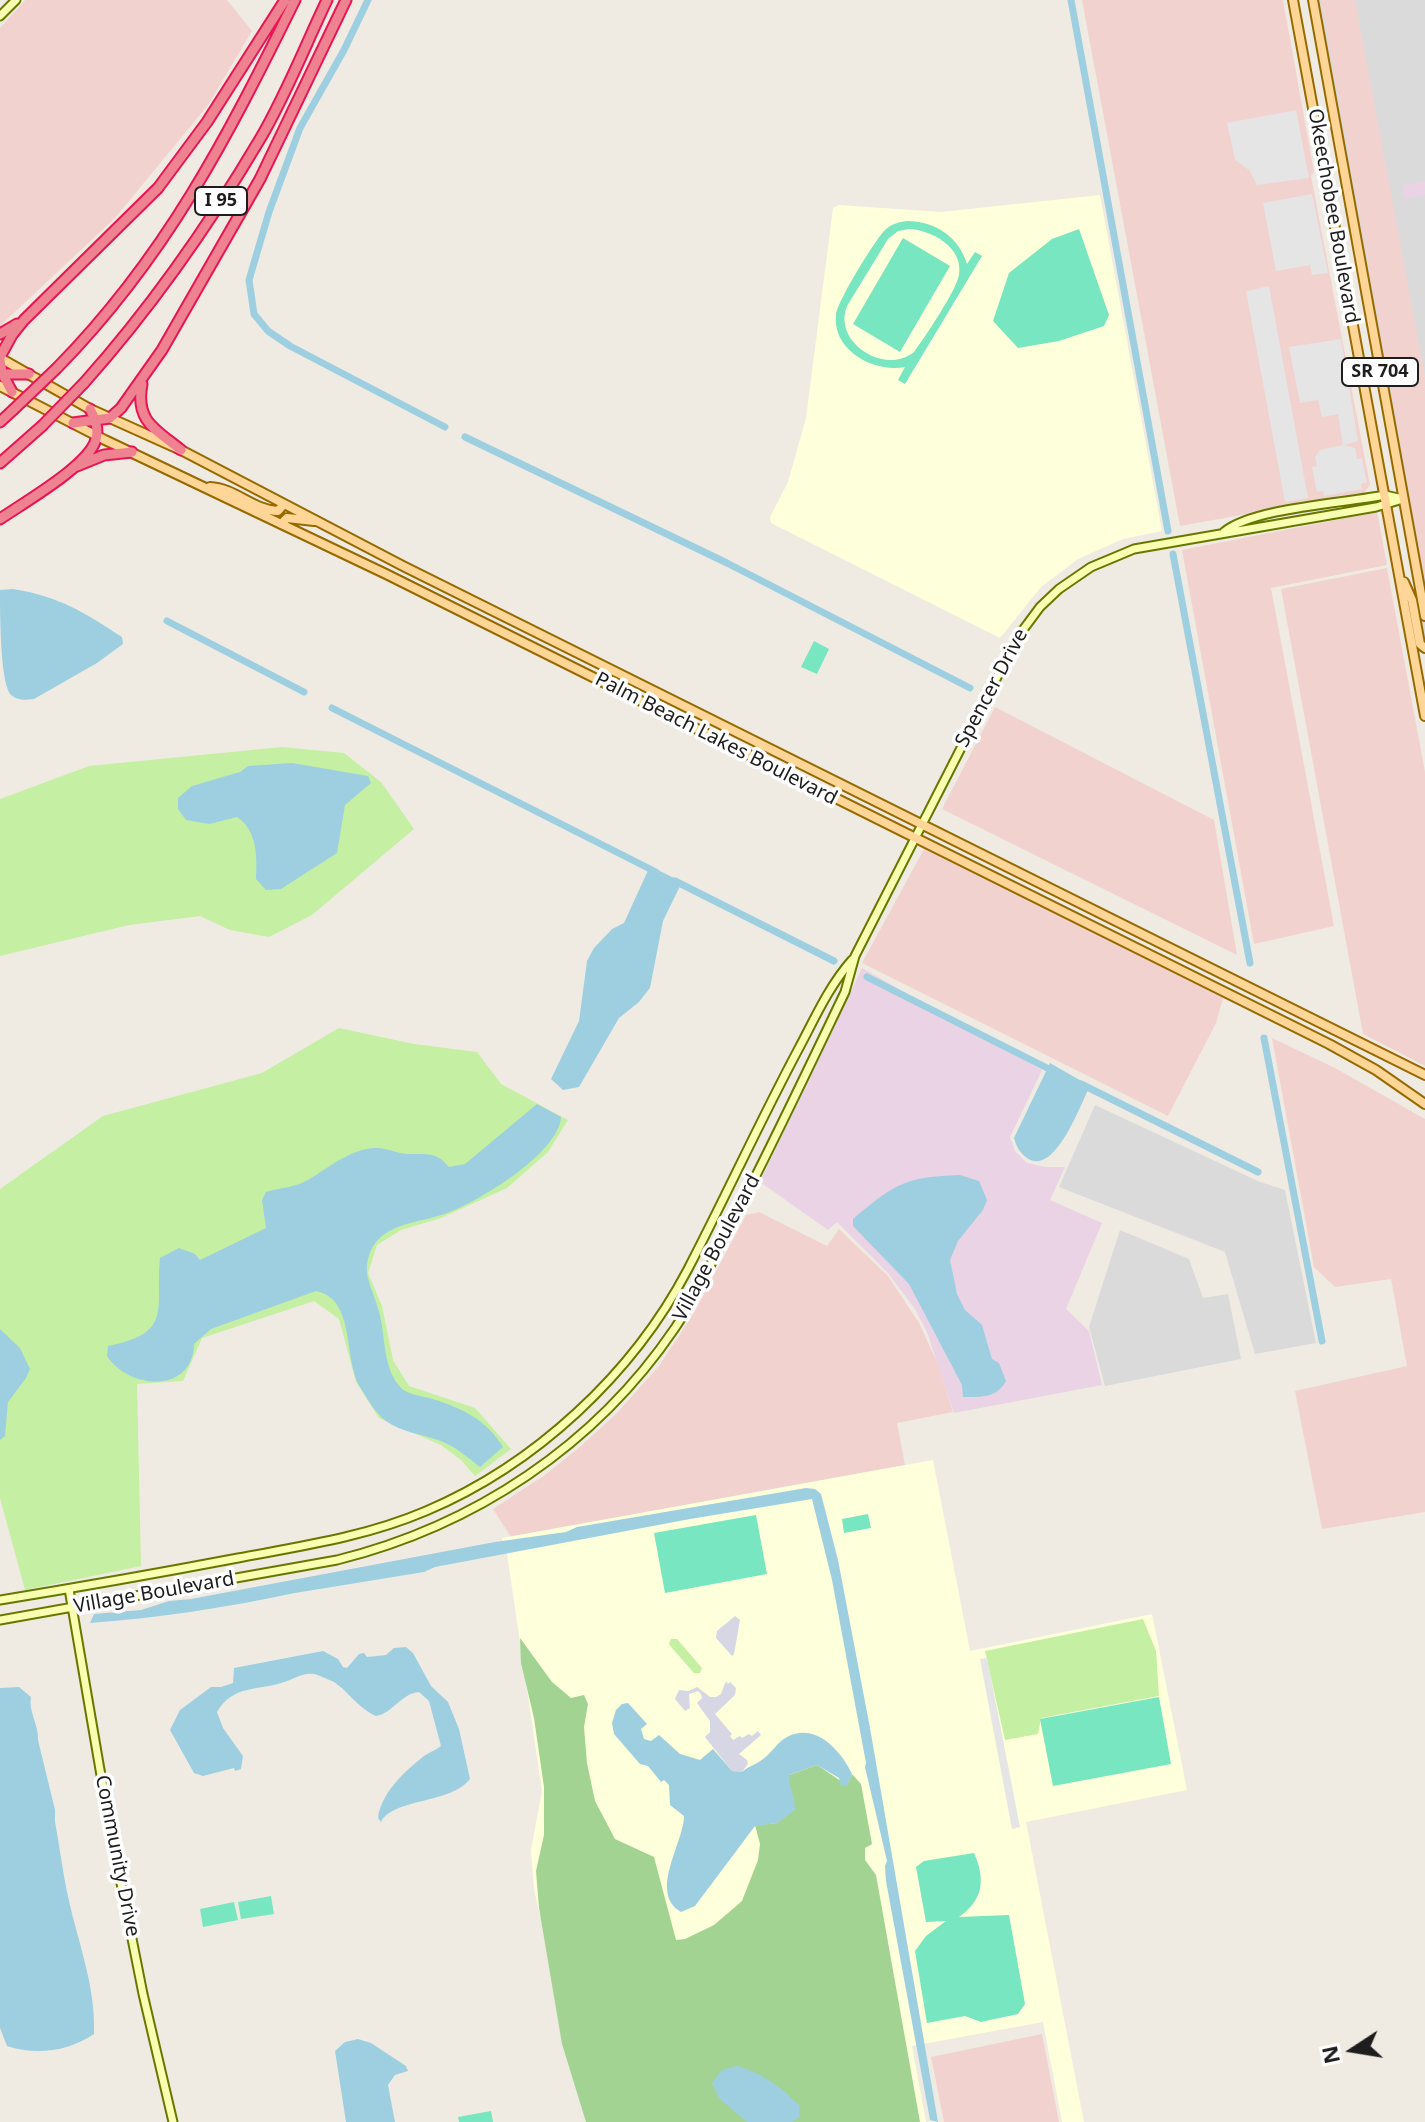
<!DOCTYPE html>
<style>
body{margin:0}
#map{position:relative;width:1425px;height:2122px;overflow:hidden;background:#efebe2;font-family:"Noto Sans",sans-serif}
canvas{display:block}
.north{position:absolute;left:1313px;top:2010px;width:80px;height:80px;-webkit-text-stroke:6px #fff;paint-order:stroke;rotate:258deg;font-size:22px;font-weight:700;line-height:32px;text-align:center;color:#1d1d1d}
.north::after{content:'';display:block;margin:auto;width:28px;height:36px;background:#1d1d1d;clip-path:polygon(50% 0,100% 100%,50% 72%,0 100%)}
</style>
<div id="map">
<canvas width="1425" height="2122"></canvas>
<div class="north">N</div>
</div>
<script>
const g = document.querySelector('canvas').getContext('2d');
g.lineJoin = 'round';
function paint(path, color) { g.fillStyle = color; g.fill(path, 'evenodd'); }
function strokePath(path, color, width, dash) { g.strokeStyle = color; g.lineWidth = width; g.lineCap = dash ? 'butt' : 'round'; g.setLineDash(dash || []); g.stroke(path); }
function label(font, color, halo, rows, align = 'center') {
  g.font = font + ' "Noto Sans",sans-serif'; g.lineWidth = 7; g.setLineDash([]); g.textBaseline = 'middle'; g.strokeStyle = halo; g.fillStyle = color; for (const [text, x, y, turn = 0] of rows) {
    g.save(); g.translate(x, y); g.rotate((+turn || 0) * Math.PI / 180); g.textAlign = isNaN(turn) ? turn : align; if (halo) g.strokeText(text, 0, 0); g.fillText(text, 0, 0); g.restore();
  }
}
paint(new Path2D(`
 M 1314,0 L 1425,0 L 1425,645 Z
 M 1095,1105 L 1260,1182 L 1285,1190 L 1316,1343 L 1255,1354 L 1225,1252 L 1059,1187 Z
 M 1120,1230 L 1189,1259 L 1203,1298 L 1228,1294 L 1241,1359 L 1105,1386 L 1089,1327 Z`), '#dbdada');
paint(new Path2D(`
 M 25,0 L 227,0 L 252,31 L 208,105 L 115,218 L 0,326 L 0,28 Z
 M 1082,0 L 1283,0 L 1314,172 L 1311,176 L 1370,485 L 1364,493 L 1180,526 Z
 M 1321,0 L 1355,0 L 1425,377 L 1425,581 Z
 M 1377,512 L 1387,565 L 1271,588 L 1334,926 L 1254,944 L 1182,550 Z
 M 1387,568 L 1425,772 L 1425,1066 L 1363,1034 L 1281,589 Z
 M 995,707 L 1214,820 L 1237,955 L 942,809 Z
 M 924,849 L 1223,998 L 1216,1023 L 1168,1116 L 862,963 Z
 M 1272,1038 L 1335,1068 L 1425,1119 L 1425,1512 L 1322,1529 L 1295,1391 L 1407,1366 L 1391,1279 L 1335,1287 L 1314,1267 Z
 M 759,1212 L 827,1246 L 839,1229 L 888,1276 L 919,1323 L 939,1366 L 953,1412 L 897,1423 L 905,1465 L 511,1537 L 493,1509 L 545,1475 L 581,1446 L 616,1414 L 659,1366 L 694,1313 L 746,1215 Z
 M 1042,2034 L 1059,2122 L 944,2122 L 931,2057 Z`), '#f2d2cf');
paint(new Path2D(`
 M 1425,181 L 1425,195 L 1404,199 L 1402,185 Z
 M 862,968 L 1042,1070 L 1010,1137 L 1015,1151 L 1027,1163 L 1045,1167 L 1065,1167 L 1050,1200 L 1102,1223 L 1066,1309 L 1089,1331 L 1102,1385 L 954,1413 L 927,1332 L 915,1309 L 888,1273 L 837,1222 L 828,1230 L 760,1182 Z`), '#e9d3e4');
paint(new Path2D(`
 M 1100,195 L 1162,531 L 1123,539 L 1078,559 L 1041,587 L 1000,638 L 771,523 L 770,517 L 788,482 L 806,418 L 833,208 L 839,205 L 941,212 Z
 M 933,1460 L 970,1651 L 1152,1614 L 1187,1790 L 1026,1822 L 1084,2122 L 1062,2122 L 1043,2022 L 912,2046 L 926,2122 L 586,2122 L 534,1889 L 531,1850 L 542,1791 L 507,1554 L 502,1538 Z`), '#feffdb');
paint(new Path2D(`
 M 282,747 L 344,753 L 381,782 L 414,829 L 312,915 L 269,937 L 230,930 L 200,916 L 129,925 L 0,956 L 0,799 L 89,766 Z
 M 339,1028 L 414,1044 L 477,1052 L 501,1084 L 568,1120 L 548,1152 L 507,1188 L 441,1218 L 401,1230 L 377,1245 L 368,1273 L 382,1306 L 393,1360 L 409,1386 L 475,1408 L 511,1449 L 475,1476 L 461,1460 L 441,1445 L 379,1418 L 356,1382 L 339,1319 L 314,1301 L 202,1338 L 183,1381 L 137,1384 L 141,1566 L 25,1590 L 0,1498 L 0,1189 L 103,1116 L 262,1073 Z
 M 1143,1619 L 1156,1651 L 1159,1696 L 1041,1718 L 1038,1734 L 1005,1740 L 985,1651 Z
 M 671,1639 L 677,1639 L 702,1668 L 700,1673 L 694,1673 L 672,1648 L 669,1644 Z`), '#c5efa2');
paint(new Path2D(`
 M 520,1638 L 552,1682 L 571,1698 L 584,1695 L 588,1704 L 584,1727 L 587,1763 L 595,1801 L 615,1839 L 654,1857 L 676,1940 L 685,1939 L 714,1925 L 742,1901 L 758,1860 L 760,1844 L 755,1825 L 777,1823 L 789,1775 L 817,1765 L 847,1785 L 852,1774 L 861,1784 L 872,1844 L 865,1848 L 865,1860 L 876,1875 L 920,2122 L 586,2122 L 562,2044 L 539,1908 L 536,1871 L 544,1835 L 544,1787 L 534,1718 L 521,1663 Z`), '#a3d392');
paint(new Path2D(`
 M 907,221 C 935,221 959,237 967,264 L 975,252 L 982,256 L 905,384 L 898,380 L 905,367 C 875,373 832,351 836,315 C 837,302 875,240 885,230 C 891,224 899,222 907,221 ZM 909,229 C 931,230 964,247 959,275 C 956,291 925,337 914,352 C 885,376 832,342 847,306 L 888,239 L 898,231 Z
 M 1079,229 L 1109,315 L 1104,326 L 1059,341 L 1018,348 L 993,321 L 1009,273 L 1052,239 Z
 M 903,238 L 950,266 L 900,352 L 853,324 Z
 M 814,641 L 829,649 L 817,674 L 801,667 Z
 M 868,1514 L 871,1528 L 844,1533 L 842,1519 Z
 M 756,1515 L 767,1574 L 665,1593 L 654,1533 Z
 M 1159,1697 L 1171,1764 L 1053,1786 L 1040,1719 Z
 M 974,1853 C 986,1880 983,1900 959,1917 L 1009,1915 L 1025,2004 L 1018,2014 L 981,2022 L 965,2016 L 927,2023 L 915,1951 L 926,1936 L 946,1921 L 926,1922 L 916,1867 L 924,1861 Z
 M 271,1896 L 274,1914 L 241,1919 L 238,1902 Z
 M 234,1902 L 238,1920 L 203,1927 L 200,1909 Z
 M 491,2111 L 493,2122 L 459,2122 L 458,2117 Z`), '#78e6c0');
paint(new Path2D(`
 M 1296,110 L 1309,178 L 1257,185 L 1249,170 L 1235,160 L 1227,123 Z
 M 1312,194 L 1328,273 L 1312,275 L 1310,265 L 1276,271 L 1263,203 Z
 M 1269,286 L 1308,498 L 1285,502 L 1246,291 Z
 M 1341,339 L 1358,441 L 1344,445 L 1355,448 L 1357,459 L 1362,459 L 1367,482 L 1361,484 L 1362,489 L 1324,496 L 1323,491 L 1317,492 L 1312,467 L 1317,466 L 1315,457 L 1320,450 L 1343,445 L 1338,414 L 1322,417 L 1318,400 L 1300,403 L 1289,347 Z
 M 987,1658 L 1020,1827 L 1012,1829 L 980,1659 Z`), '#e5e5e5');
paint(new Path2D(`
 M 735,1616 L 740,1620 L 734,1654 L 732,1656 L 716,1638 L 717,1631 Z
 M 726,1681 L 728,1684 L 730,1682 L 736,1688 L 735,1695 L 715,1714 L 732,1734 L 730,1736 L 733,1740 L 740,1736 L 742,1738 L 749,1734 L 752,1736 L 758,1731 L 761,1735 L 739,1754 L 747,1760 L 748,1764 L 742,1772 L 732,1771 L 705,1737 L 710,1732 L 710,1721 L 697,1703 L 702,1698 L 701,1694 L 698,1691 L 689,1694 L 690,1708 L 685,1711 L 675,1699 L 679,1690 L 689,1691 L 697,1687 L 710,1697 L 716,1697 L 721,1694 Z`), '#d7d6e5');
paint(new Path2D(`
 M 13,589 C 58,596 84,612 122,637 L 123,644 L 97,663 L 34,699 C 25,700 17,701 10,694 C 0,679 0,612 0,590 Z
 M 292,763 L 368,776 L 371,783 L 345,805 L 337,853 L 281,889 L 266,890 L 256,879 C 257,858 258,831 237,817 L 209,824 L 186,820 L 178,809 L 178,798 L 192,786 L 240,772 L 248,766 Z
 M 650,866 L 682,882 L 663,921 L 650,988 L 639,1002 L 619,1018 L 579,1087 L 563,1090 L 551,1079 L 579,1021 L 587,961 L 594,948 L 612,929 L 624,923 Z
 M 1050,1063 L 1090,1086 C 1080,1105 1055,1177 1027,1158 C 1020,1153 1016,1146 1014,1138 Z
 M 537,1104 L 561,1117 C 559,1153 478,1202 447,1213 C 418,1224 377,1222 368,1259 C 363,1277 375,1294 379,1312 C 386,1336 382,1368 401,1388 C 407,1394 420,1396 429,1398 C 460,1407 486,1419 503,1447 L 480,1467 C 467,1457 454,1445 438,1440 C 421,1434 401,1432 386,1421 C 375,1413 367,1398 360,1387 C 343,1359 356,1299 316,1291 L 211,1329 L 194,1344 C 193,1394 129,1390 107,1356 L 108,1346 C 174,1333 155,1309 160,1258 L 179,1248 L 195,1254 L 200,1260 L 266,1228 L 262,1200 L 266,1192 C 279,1188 297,1187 308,1180 C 327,1169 350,1149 374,1148 C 386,1147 398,1154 410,1154 C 428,1154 437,1152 449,1167 L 465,1164 Z
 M 960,1175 L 979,1181 L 987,1200 L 983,1210 L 958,1241 L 950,1260 L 957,1294 L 965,1310 L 982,1325 L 992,1359 L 999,1363 L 1006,1381 C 997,1398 981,1397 963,1397 L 962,1385 L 909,1284 L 853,1226 L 853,1219 C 895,1184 904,1177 960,1175 Z
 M 0,1329 L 20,1348 L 30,1369 L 26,1378 L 8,1402 L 5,1436 L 0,1440 Z
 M 806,1488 L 815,1489 L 821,1494 L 838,1560 L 870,1728 L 938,2122 L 930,2120 L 886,1881 L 885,1866 L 887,1861 L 865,1767 L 866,1763 L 832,1580 L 812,1499 L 690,1519 L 435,1567 L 424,1572 L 295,1593 C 229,1607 159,1618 90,1623 L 94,1614 L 141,1610 L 169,1601 L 191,1599 L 495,1542 L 566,1532 L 577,1527 Z
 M 406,1647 L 413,1653 L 431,1686 L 448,1702 L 459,1729 L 470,1779 C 451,1804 393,1798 381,1822 L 378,1818 C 381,1793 405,1771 424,1756 C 430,1752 436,1750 441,1746 L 429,1701 L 419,1692 C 402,1693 393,1713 376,1716 C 356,1707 347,1689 332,1681 C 327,1679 319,1675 314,1674 C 303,1672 294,1679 284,1682 C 260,1691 233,1684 217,1712 L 223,1728 L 243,1756 L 241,1769 L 235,1771 L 234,1768 L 203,1776 L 194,1773 L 170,1730 L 180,1710 L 211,1687 L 221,1687 L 233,1683 L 234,1668 L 323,1651 L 338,1659 L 343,1667 L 347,1668 L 359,1654 L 364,1653 L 367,1657 L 386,1655 L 394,1648 Z
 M 19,1687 L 31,1697 C 28,1711 39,1725 38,1740 L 55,1810 L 55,1822 C 60,1848 63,1875 69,1901 C 79,1945 96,1988 94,2034 C 69,2051 36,2056 7,2046 L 0,2028 L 0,1688 Z
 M 628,1703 L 647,1724 L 641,1729 L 644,1739 L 651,1741 L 659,1735 L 680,1754 L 700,1760 L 713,1749 L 732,1771 L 742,1772 C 750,1765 756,1765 763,1759 C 772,1753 777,1742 787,1737 C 816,1722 841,1751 852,1774 L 847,1786 L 841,1786 L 839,1778 L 817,1765 L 789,1775 C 787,1785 796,1797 795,1810 L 777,1823 L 755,1826 L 695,1906 L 681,1912 C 648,1892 684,1843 684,1816 L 670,1805 L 669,1785 L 664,1780 L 661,1782 L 648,1766 L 640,1764 L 614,1734 L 612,1723 L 616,1710 L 622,1704 Z
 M 358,2039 L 371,2043 L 406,2066 L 408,2071 L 395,2075 L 388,2085 L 395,2122 L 346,2122 L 335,2051 L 345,2042 Z
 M 737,2066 C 761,2072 782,2088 799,2105 L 799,2117 L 792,2122 L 747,2122 L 719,2098 L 712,2083 L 722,2070 Z`), '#9ecfe1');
strokePath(new Path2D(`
 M 368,0 L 344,50 L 300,128 L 269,212 L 249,280 L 254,314 L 268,331 L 290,346 L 445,427
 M 1071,0 L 1168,531
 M 465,437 L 727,563 L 970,688
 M 1173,554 L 1250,963
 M 167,621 L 304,692
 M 332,708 L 656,872
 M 675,881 L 834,961
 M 867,977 L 1055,1072
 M 1264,1038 L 1322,1341
 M 1081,1084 L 1258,1172`), '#9ecfe1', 7);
const secondary = new Path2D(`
 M 0,16 L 16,0
 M 1224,532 C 1252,508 1345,503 1385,495 L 1403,499
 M 69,1589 L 110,1828 L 143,1994 L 173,2122
 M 0,1600 C 80,1587 159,1573 238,1558 C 302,1546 365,1537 426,1511 C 535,1465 633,1374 688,1269 C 726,1196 760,1121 799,1048 C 815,1018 829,986 852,960
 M 0,1620 L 337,1560 C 474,1526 595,1446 675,1328 C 701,1289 719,1246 741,1205 C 777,1135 811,1063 845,992 L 855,956 L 1017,638 L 1040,607 L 1059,589 L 1091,567 L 1134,549 L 1376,507 L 1403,499`);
const primary = new Path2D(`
 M 1293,0 L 1425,716
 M 1313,0 L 1425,616
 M 0,358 L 90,409 L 181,450 L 403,566 L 1425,1075
 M 0,386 L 105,440 L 386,574 L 1329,1044 L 1376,1070 L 1425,1104
 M 210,487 C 235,488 253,510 278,511 L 284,504
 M 281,524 L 287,518 L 314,521
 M 1404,582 L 1412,600 L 1420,644 L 1425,648`);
const highway = new Path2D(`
 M 0,334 L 17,324
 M 0,357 L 12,335 L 24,320 L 158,188 L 207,122 L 285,0
 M 0,360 L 2,373 L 12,392
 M 57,368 C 166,257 227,138 295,0
 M 0,374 L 29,374
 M 84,383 C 151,308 209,225 260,139 C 286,95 305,46 327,0
 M 142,384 C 135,421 155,429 181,450
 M 0,422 L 13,410
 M 73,423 L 110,418 L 121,408 L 162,350 L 260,179 L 346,0
 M 0,463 L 42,426
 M 77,466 L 104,455 L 132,452
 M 0,519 C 23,503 90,465 96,439 C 99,428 95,418 90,409`);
strokePath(secondary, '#667800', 11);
strokePath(primary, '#966a00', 12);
strokePath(highway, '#e81454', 13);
strokePath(secondary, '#f8ffb0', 7);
strokePath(primary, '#ffd697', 8);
strokePath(highway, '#ee8291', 9);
const highwayBridge = new Path2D(`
 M 13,410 L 57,368
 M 42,426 L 84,383`);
strokePath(highwayBridge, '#e81454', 13, []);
strokePath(highwayBridge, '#ee8291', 9);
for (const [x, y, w] of [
 [221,201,52],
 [1380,372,76]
]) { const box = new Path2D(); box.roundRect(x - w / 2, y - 14, w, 28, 6); g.fillStyle = '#fff'; g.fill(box); strokePath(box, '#1d1d1d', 2); }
label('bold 18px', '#1d1d1d', null, [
 ["I 95",221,201],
 ["SR 704",1380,372]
]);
label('20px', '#1d1d1d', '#fff', [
 ["Okeechobee Boulevard",1333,216,80],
 ["Spencer Drive",992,688,-62],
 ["Palm Beach Lakes Boulevard",716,739,27],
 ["Village Boulevard",717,1248,-62],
 ["Village Boulevard",154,1593,-10],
 ["Community Drive",117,1856,79]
]);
</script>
